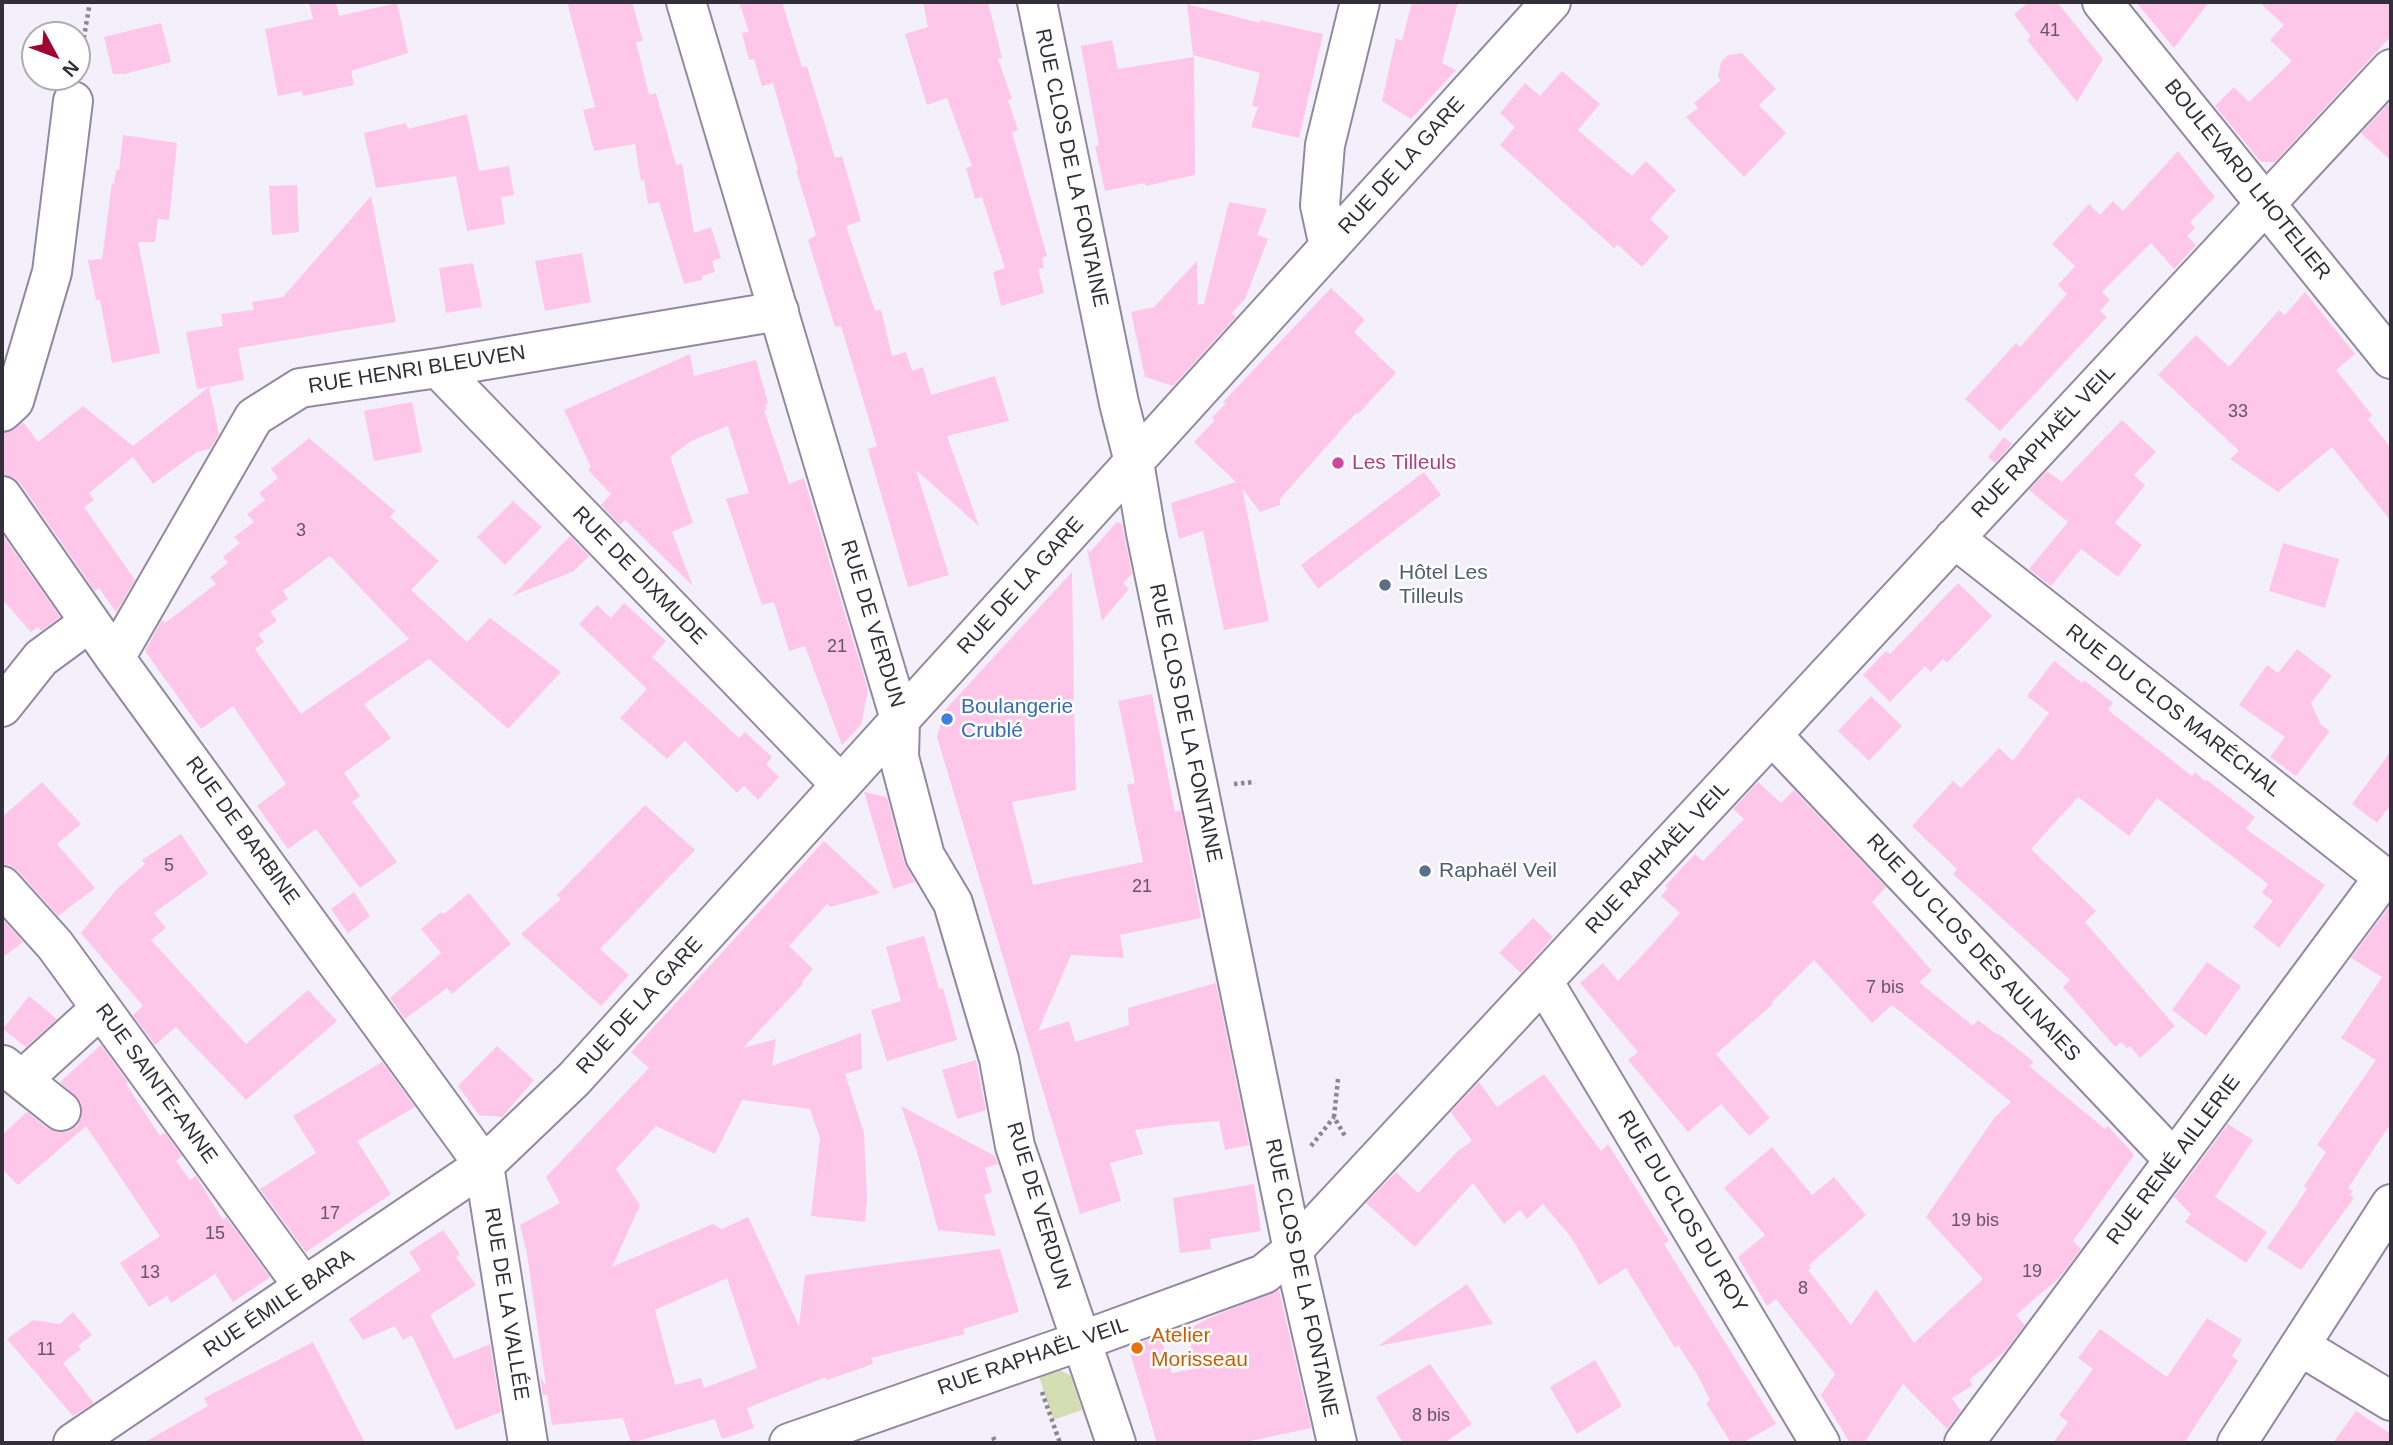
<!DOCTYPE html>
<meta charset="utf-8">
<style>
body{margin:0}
#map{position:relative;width:2393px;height:1445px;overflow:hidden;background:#f3effb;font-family:Helvetica,sans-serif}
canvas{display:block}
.frame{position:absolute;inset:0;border:4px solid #332f3a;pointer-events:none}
.north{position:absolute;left:21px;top:21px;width:70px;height:70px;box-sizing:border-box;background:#fff;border:2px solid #adacb0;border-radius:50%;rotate:131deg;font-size:19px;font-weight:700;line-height:28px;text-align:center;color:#332f3a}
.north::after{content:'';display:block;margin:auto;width:24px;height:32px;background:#a20330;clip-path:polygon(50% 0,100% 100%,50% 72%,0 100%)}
</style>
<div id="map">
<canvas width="2393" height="1445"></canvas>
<div class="frame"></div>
<div class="north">N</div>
</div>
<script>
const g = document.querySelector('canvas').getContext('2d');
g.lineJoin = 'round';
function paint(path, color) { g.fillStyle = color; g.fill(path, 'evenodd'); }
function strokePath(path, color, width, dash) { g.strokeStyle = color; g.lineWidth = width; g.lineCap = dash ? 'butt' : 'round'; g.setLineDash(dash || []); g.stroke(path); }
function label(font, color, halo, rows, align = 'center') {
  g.font = font + ' Helvetica,sans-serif'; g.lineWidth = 5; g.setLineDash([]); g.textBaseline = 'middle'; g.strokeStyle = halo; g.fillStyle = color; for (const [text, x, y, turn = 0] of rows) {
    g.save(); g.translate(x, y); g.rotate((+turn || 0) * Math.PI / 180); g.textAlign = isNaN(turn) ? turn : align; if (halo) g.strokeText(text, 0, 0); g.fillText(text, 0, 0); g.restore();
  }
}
paint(new Path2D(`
 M 1060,1370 L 1071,1376 L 1082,1410 L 1053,1420 L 1039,1376 Z`), '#d5ddb4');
paint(new Path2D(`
 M 309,2 L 336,2 L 339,16 L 397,3 L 408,53 L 351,71 L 354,85 L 303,96 L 302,91 L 278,96 L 265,29 L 313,19 Z
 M 567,2 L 632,2 L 643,41 L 636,42 L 649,95 L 656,93 L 676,165 L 682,164 L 694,233 L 711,227 L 721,258 L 712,261 L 715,272 L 702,276 L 702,280 L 684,284 L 659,202 L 648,204 L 644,180 L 641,181 L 635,144 L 594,151 L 583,110 L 595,107 Z
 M 739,2 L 782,2 L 802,67 L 807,66 L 835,158 L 842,156 L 861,221 L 846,226 L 875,311 L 881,310 L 892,356 L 906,352 L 912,371 L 923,367 L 931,395 L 995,376 L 1009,421 L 947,436 L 979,526 L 916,470 L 949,575 L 908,587 L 868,449 L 877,446 L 841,326 L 835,327 L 808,240 L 816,235 L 796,170 L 798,170 L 773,83 L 762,86 L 754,59 L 749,60 L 742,33 L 749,32 Z
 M 923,2 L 988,2 L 1002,58 L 998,59 L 1012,99 L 1008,100 L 1018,130 L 1012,132 L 1047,256 L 1042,258 L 1044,268 L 1038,269 L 1044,293 L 1001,306 L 993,272 L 1005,268 L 982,197 L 975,199 L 966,168 L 972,166 L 947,98 L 927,105 L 905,34 L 928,27 Z
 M 1412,2 L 1458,2 L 1442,63 L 1456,70 L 1411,119 L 1382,101 L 1396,38 L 1402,41 Z
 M 2029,2 L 2057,2 L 2103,59 L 2077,102 L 2027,40 L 2031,37 L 2014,14 Z
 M 2136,2 L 2209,2 L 2174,48 Z
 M 2259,2 L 2391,2 L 2391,36 L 2275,162 L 2261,162 L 2215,106 L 2234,87 L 2249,102 L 2292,61 L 2270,40 L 2284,25 Z
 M 1187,4 L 1260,23 L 1260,20 L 1323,34 L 1299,138 L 1251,127 L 1258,107 L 1252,106 L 1260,73 L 1193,55 Z
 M 161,23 L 171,62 L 125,74 L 113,74 L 104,37 Z
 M 1112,40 L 1118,69 L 1194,57 L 1195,175 L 1146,186 L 1145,183 L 1105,191 L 1095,146 L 1099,145 L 1081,46 Z
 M 1742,53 L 1776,89 L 1759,105 L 1786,133 L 1744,177 L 1686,117 L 1698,108 L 1694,103 L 1721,80 L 1718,77 L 1721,62 L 1728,55 Z
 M 1562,71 L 1600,104 L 1578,130 L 1632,176 L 1646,161 L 1676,190 L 1650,219 L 1669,237 L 1642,267 L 1618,245 L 1614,248 L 1500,145 L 1515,127 L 1500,113 L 1525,83 L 1540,96 Z
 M 2390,102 L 2391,103 L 2391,161 L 2361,133 Z
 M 467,114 L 479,171 L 509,166 L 514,195 L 501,197 L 505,224 L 467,231 L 456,176 L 376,188 L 364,133 L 406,123 L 408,129 Z
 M 123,135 L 177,143 L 169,220 L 158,219 L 155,242 L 138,242 L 160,353 L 112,363 L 100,300 L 96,300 L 88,260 L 102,259 L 112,183 L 114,184 L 116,170 L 119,170 Z
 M 2178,151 L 2215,197 L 2190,222 L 2195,228 L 2187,236 L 2196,245 L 2174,269 L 2151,243 L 2102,292 L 2110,300 L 2100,311 L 2107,317 L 2000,431 L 1965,399 L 2016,343 L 2020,347 L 2067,294 L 2058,285 L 2075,266 L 2052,244 L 2089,204 L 2100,215 L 2113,201 L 2123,211 Z
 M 297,185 L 299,232 L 272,235 L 269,186 Z
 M 371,196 L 396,322 L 238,348 L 244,380 L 197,389 L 186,332 L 223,326 L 221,314 L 254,310 L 252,302 L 283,297 Z
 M 1229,202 L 1267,209 L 1257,235 L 1268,239 L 1245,299 L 1232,313 L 1236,317 L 1173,386 L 1145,377 L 1131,312 L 1154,307 L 1197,261 L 1198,307 L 1199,304 L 1204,304 Z
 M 582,253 L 591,302 L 545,311 L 535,261 Z
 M 473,263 L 482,307 L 446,313 L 439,268 Z
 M 1331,288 L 1365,320 L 1354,332 L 1396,373 L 1358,414 L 1356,413 L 1280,499 L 1280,505 L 1260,512 L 1242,488 L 1269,621 L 1224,630 L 1203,531 L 1179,539 L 1171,503 L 1236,482 L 1194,442 L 1215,420 L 1212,418 L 1226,403 L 1223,402 Z
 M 2305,292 L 2355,354 L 2336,370 L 2372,415 L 2368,419 L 2391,448 L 2391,521 L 2332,447 L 2278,492 L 2230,459 L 2239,451 L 2158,375 L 2196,335 L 2229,367 L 2279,310 L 2285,315 Z
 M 690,354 L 694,376 L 756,360 L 768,403 L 765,404 L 767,410 L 764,410 L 789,484 L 804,478 L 868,690 L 861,725 L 842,745 L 805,646 L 789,651 L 774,602 L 762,605 L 726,499 L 749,493 L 728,426 L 691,441 L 670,457 L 693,523 L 672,532 L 693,586 L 625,520 L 620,525 L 601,505 L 611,494 L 588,470 L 591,467 L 564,410 Z
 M 209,387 L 219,434 L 210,449 L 197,452 L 153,484 L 133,457 L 89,493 L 94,500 L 84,507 L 135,580 L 116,612 L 99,588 L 95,591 L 20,483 L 12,477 L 2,474 L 2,433 L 7,433 L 23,422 L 38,442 L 83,406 L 133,446 Z
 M 412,402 L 422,452 L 374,461 L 364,411 Z
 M 2122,420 L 2156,452 L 2134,475 L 2145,485 L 2115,523 L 2142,545 L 2118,577 L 2081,549 L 2051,586 L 2029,569 L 2068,522 L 2029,490 L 2047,471 L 2062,482 Z
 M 2004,437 L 2012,444 L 1995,463 L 1988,457 Z
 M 309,438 L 395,511 L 390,517 L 439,561 L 411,590 L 467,642 L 490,618 L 561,672 L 508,729 L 429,659 L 364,704 L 391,738 L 344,773 L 360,796 L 352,802 L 397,862 L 360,888 L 316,829 L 288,849 L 257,806 L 286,784 L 233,706 L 201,729 L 145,651 L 162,620 L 165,623 L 216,584 L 210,577 L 228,563 L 223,557 L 240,543 L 234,537 L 254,522 L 247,514 L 265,500 L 259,493 L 278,478 L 271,469 ZM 330,556 L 409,639 L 301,714 L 255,649 L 264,642 L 258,634 L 277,621 L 270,612 L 288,599 L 283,591 Z
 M 1424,472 L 1441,495 L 1318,589 L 1301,565 Z
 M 513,501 L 542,527 L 505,565 L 477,537 Z
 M 1117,522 L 1122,524 L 1132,574 L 1123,583 L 1129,589 L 1102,621 L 1087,549 L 1090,552 Z
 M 2,534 L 60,617 L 41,631 L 38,627 L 31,632 L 2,599 Z
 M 570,536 L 589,556 L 574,571 L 512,596 Z
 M 2283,543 L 2339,559 L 2325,608 L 2269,591 Z
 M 1072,572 L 1074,699 L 1062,712 L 1074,709 L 1076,790 L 1012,802 L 1033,885 L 1143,862 L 1127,785 L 1135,783 L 1118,701 L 1152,694 L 1175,812 L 1181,810 L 1201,918 L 1120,935 L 1124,958 L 1071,955 L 1038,1031 L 1069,1021 L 1075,1042 L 1129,1025 L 1128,1008 L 1216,983 L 1249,1145 L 1225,1150 L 1219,1121 L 1171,1125 L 1135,1130 L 1143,1154 L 1110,1163 L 1121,1201 L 1080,1214 L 937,737 L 945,710 Z
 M 1958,583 L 1992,616 L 1947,663 L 1943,659 L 1931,672 L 1925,666 L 1890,702 L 1863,675 L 1886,651 L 1890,654 Z
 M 624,603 L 666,641 L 652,657 L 739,738 L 745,732 L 772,757 L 766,764 L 779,777 L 758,800 L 744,786 L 737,793 L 685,741 L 667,759 L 620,718 L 647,689 L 579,624 L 597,605 L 611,618 Z
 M 2297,649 L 2332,676 L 2311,703 L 2321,725 L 2330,731 L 2296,776 L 2270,757 L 2285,737 L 2239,705 L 2267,665 L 2278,673 Z
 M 2054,661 L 2082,683 L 2084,680 L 2113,703 L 2108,710 L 2192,776 L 2195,772 L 2205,781 L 2207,780 L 2255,817 L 2246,829 L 2325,885 L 2279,948 L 2253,927 L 2273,901 L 2262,893 L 2268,884 L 2157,798 L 2129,836 L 2078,797 L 2031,849 L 2096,911 L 2085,922 L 2175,1026 L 2140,1058 L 2130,1046 L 2127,1048 L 2121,1042 L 2115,1047 L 2063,987 L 2070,980 L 1953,874 L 1957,869 L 1912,826 L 1953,781 L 1961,788 L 1999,748 L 2013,761 L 2049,713 L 2027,696 Z
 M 1871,696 L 1902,726 L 1869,761 L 1838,731 Z
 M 2391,751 L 2391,804 L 2377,823 L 2352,804 Z
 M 42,782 L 81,824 L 57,844 L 95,888 L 58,916 L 18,871 L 9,865 L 2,865 L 2,817 Z
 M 1758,782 L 1781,803 L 1794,790 L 1886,887 L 1872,902 L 1932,971 L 1919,982 L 1973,1026 L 1978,1020 L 1998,1035 L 1999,1034 L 2034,1062 L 2029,1066 L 2105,1129 L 2108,1126 L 2134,1155 L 2073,1241 L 2081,1249 L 2059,1278 L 2016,1315 L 2025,1325 L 2004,1352 L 1969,1380 L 1973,1385 L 1952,1398 L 1961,1411 L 1947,1429 L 1903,1384 L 1864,1443 L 1850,1443 L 1821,1395 L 1835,1374 L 1776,1299 L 1767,1306 L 1738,1257 L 1765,1235 L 1724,1188 L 1772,1147 L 1812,1195 L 1834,1177 L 1866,1215 L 1809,1265 L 1811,1268 L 1808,1270 L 1851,1325 L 1876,1289 L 1914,1343 L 1983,1279 L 1926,1217 L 1995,1117 L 2011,1102 L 1892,1005 L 1872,1023 L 1814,960 L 1772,1002 L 1773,1004 L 1716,1054 L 1770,1118 L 1749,1136 L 1721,1104 L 1688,1132 L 1628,1060 L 1638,1052 L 1580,983 L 1603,963 L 1618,981 L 1650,947 L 1680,913 L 1661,896 L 1668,888 L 1665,886 L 1695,854 L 1703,861 L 1744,819 L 1733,809 Z
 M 864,792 L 887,797 L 904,862 L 915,882 L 893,889 Z
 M 645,805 L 695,850 L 600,949 L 629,975 L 601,1006 L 521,934 L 561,899 L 557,895 Z
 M 181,834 L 208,874 L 154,913 L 166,928 L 151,940 L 246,1044 L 308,990 L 337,1021 L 246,1100 L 176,1027 L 155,1045 L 133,1015 L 143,1006 L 81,933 L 118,888 L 145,864 L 142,860 Z
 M 824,841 L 880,893 L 831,907 L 827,904 L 789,946 L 813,969 L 802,982 L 803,984 L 743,1048 L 776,1039 L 772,1066 L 861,1033 L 862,1069 L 845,1074 L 864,1133 L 867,1201 L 865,1222 L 811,1216 L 820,1138 L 810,1109 L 742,1100 L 715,1154 L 656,1126 L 616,1169 L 640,1205 L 612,1267 L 713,1224 L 722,1229 L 748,1217 L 799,1326 L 805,1275 L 1000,1249 L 1019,1312 L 963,1329 L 965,1334 L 871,1358 L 873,1364 L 827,1380 L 826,1377 L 747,1408 L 754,1428 L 722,1439 L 715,1419 L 631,1443 L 623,1418 L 552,1425 L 547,1394 L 543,1396 L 540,1377 L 546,1386 L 527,1254 L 520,1225 L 560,1203 L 546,1177 L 649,1068 L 631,1052 ZM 727,1278 L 757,1368 L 704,1388 L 701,1378 L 675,1385 L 655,1310 Z
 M 354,892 L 370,916 L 348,933 L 331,909 Z
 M 469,893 L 511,944 L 452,994 L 447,988 L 405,1019 L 390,998 L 441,953 L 421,929 L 441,912 L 444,914 Z
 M 2391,904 L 2391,1123 L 2348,1188 L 2353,1191 L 2350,1195 L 2354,1198 L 2301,1270 L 2267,1248 L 2307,1189 L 2304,1186 L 2326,1152 L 2317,1145 L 2376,1060 L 2341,1038 L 2382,977 L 2351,958 Z
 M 2,918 L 23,942 L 2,958 Z
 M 1533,918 L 1553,937 L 1521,973 L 1499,953 Z
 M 924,936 L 939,989 L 943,988 L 957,1040 L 887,1061 L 871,1010 L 901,1001 L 886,947 Z
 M 2207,962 L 2241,986 L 2206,1036 L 2172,1010 Z
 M 29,996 L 57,1019 L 26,1047 L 3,1029 Z
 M 101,1045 L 128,1082 L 126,1084 L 160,1136 L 165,1133 L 182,1156 L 176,1161 L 190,1180 L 196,1176 L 223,1220 L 226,1217 L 270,1277 L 233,1302 L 215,1274 L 171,1303 L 167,1296 L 149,1307 L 120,1263 L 160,1236 L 86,1126 L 18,1185 L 2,1169 L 2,1135 L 27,1112 L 47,1128 L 57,1132 L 68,1132 L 78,1125 L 82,1115 L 81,1102 L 60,1082 Z
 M 497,1046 L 534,1080 L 502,1117 L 479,1115 L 458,1086 Z
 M 976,1060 L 986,1110 L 957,1119 L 942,1070 Z
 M 382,1062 L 415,1107 L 357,1141 L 391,1194 L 306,1252 L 260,1189 L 316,1153 L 293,1116 Z
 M 1544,1074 L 1601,1151 L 1608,1144 L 1669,1241 L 1664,1244 L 1776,1424 L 1742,1443 L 1731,1443 L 1706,1403 L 1710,1400 L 1697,1374 L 1678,1345 L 1675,1348 L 1626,1268 L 1599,1285 L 1571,1237 L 1543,1204 L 1527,1219 L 1520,1210 L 1504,1224 L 1473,1183 L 1415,1247 L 1366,1203 L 1396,1172 L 1418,1193 L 1457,1152 L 1472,1141 L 1451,1112 L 1479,1082 L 1497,1107 Z
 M 901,1106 L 995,1156 L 998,1164 L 985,1168 L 992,1192 L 984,1195 L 996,1236 L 938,1230 L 917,1152 Z
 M 2228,1124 L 2253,1140 L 2215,1197 L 2267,1232 L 2246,1263 L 2185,1222 L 2191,1214 L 2174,1197 Z
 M 1254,1184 L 1261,1231 L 1210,1239 L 1211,1249 L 1180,1253 L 1173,1198 Z
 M 443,1230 L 460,1254 L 456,1257 L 476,1285 L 430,1315 L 454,1359 L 490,1344 L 501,1412 L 456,1430 L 412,1335 L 403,1340 L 395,1326 L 363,1340 L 349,1319 L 421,1270 L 409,1252 Z
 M 1467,1284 L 1493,1324 L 1378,1346 Z
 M 1279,1290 L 1311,1428 L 1241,1443 L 1157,1443 L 1130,1353 L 1136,1344 L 1160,1335 L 1172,1373 L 1194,1369 L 1189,1329 L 1209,1318 Z
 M 73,1312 L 92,1335 L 78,1346 L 81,1349 L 63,1363 L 94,1403 L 73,1416 L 7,1339 L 33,1320 L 60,1324 Z
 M 2207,1318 L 2242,1340 L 2232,1356 L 2238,1361 L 2184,1443 L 2053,1443 L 2068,1422 L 2059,1415 L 2093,1369 L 2078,1358 L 2100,1329 L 2167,1377 Z
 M 313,1342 L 365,1443 L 143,1443 L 208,1406 L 204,1398 Z
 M 1595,1360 L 1622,1406 L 1577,1434 L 1550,1387 Z
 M 1430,1364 L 1472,1424 L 1444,1443 L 1403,1443 L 1376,1397 Z
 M 2356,1411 L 2391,1434 L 2391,1443 L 2333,1443 Z`), '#fec6e9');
const street = new Path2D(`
 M 686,2 L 900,719 L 899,757 L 925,856 L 953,903 L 999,1059 L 1015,1146 L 1116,1443
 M 1037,2 L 1119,403 L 1134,462 L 1146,533 L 1293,1250 L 1337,1443
 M 1329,247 L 1320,205 L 1325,145 L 1360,2
 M 438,368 L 841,785
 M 2,412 L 14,401 L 52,272 L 73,101
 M 2,496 L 115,658 L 484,1165 L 528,1443
 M 1954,538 L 2391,883
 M 115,658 L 254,417 L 300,388 L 438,368 L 779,311
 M 2,707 L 41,658 L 90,622
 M 1772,735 L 2174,1160
 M 2,886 L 55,945 L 304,1287
 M 1543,981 L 1820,1443
 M 3,1065 L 61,1111
 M 23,1079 L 100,1009
 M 2300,1346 L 2391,1401
 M 73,1443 L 484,1165 L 574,1079 L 1551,2
 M 789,1443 L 1081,1341 L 1264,1274 L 1293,1250 L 2391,69
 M 1964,1443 L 2384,877`);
const secondary = new Path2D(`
 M 2102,2 L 2391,359
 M 2237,1443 L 2391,1204`);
strokePath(street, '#9288a2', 42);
strokePath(secondary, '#9288a2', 42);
strokePath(new Path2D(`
 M 79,66 L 90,2
 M 1234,784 L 1255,782
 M 1338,1079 L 1334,1117 L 1346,1138
 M 1311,1146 L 1334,1117
 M 1042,1392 L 1060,1443
 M 993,1437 L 996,1443`), '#8b8792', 4.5, [3.5, 3.5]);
strokePath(street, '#fff', 38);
strokePath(secondary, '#fff', 38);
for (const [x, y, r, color] of [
 [1338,463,7,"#d1479c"],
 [1385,585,7,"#5c6f8a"],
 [947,719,7,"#3f7fe0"],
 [1425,871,7,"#5c6f8a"],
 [1137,1348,7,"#e8710a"]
]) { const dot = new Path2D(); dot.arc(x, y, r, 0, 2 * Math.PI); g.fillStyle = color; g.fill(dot); strokePath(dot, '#fff', 2.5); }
label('18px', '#656', null, [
 ["41",2050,31],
 ["33",2238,412],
 ["3",301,531],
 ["21",837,647],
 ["5",169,866],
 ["21",1142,887],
 ["7 bis",1885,988],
 ["17",330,1214],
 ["19 bis",1975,1221],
 ["15",215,1234],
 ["19",2032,1272],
 ["13",150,1273],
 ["8",1803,1289],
 ["11",46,1350],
 ["8 bis",1431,1416]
]);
label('21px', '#332f3a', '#fff', [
 ["RUE DE LA GARE",1402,166,-48],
 ["RUE CLOS DE LA FONTAINE",1071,168,78],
 ["BOULEVARD LHOTELIER",2247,180,51],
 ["RUE HENRI BLEUVEN",417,370,-9],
 ["RUE RAPHAËL VEIL",2044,442,-47],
 ["RUE DE DIXMUDE",639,576,46],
 ["RUE DE LA GARE",1021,586,-48],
 ["RUE DE VERDUN",872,624,73],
 ["RUE DU CLOS MARÉCHAL",2173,711,38],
 ["RUE CLOS DE LA FONTAINE",1185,723,78],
 ["RUE DE BARBINE",242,831,54],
 ["RUE RAPHAËL VEIL",1658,858,-47],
 ["RUE DU CLOS DES AULNAIES",1973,948,47],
 ["RUE DE LA GARE",640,1006,-48],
 ["RUE SAINTE-ANNE",156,1084,54],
 ["RUE RENÉ AILLERIE",2174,1160,-53],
 ["RUE DE VERDUN",1038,1206,73],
 ["RUE DU CLOS DU ROY",1682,1212,59],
 ["RUE CLOS DE LA FONTAINE",1301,1278,78],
 ["RUE ÉMILE BARA",279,1304,-34],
 ["RUE DE LA VALLÉE",506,1304,81],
 ["RUE RAPHAËL VEIL",1033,1357,-19]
]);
label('21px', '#b23c85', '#fff', [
 ["Les Tilleuls",1352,463]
], 'left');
label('21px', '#4e5e75', '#fff', [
 ["Hôtel Les",1399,573],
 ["Tilleuls",1399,597],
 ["Raphaël Veil",1439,871]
], 'left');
label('21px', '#366cbe', '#fff', [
 ["Boulangerie",961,707],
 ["Crublé",961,731]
], 'left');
label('21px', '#c56008', '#fff', [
 ["Atelier",1151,1336],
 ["Morisseau",1151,1360]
], 'left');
</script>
